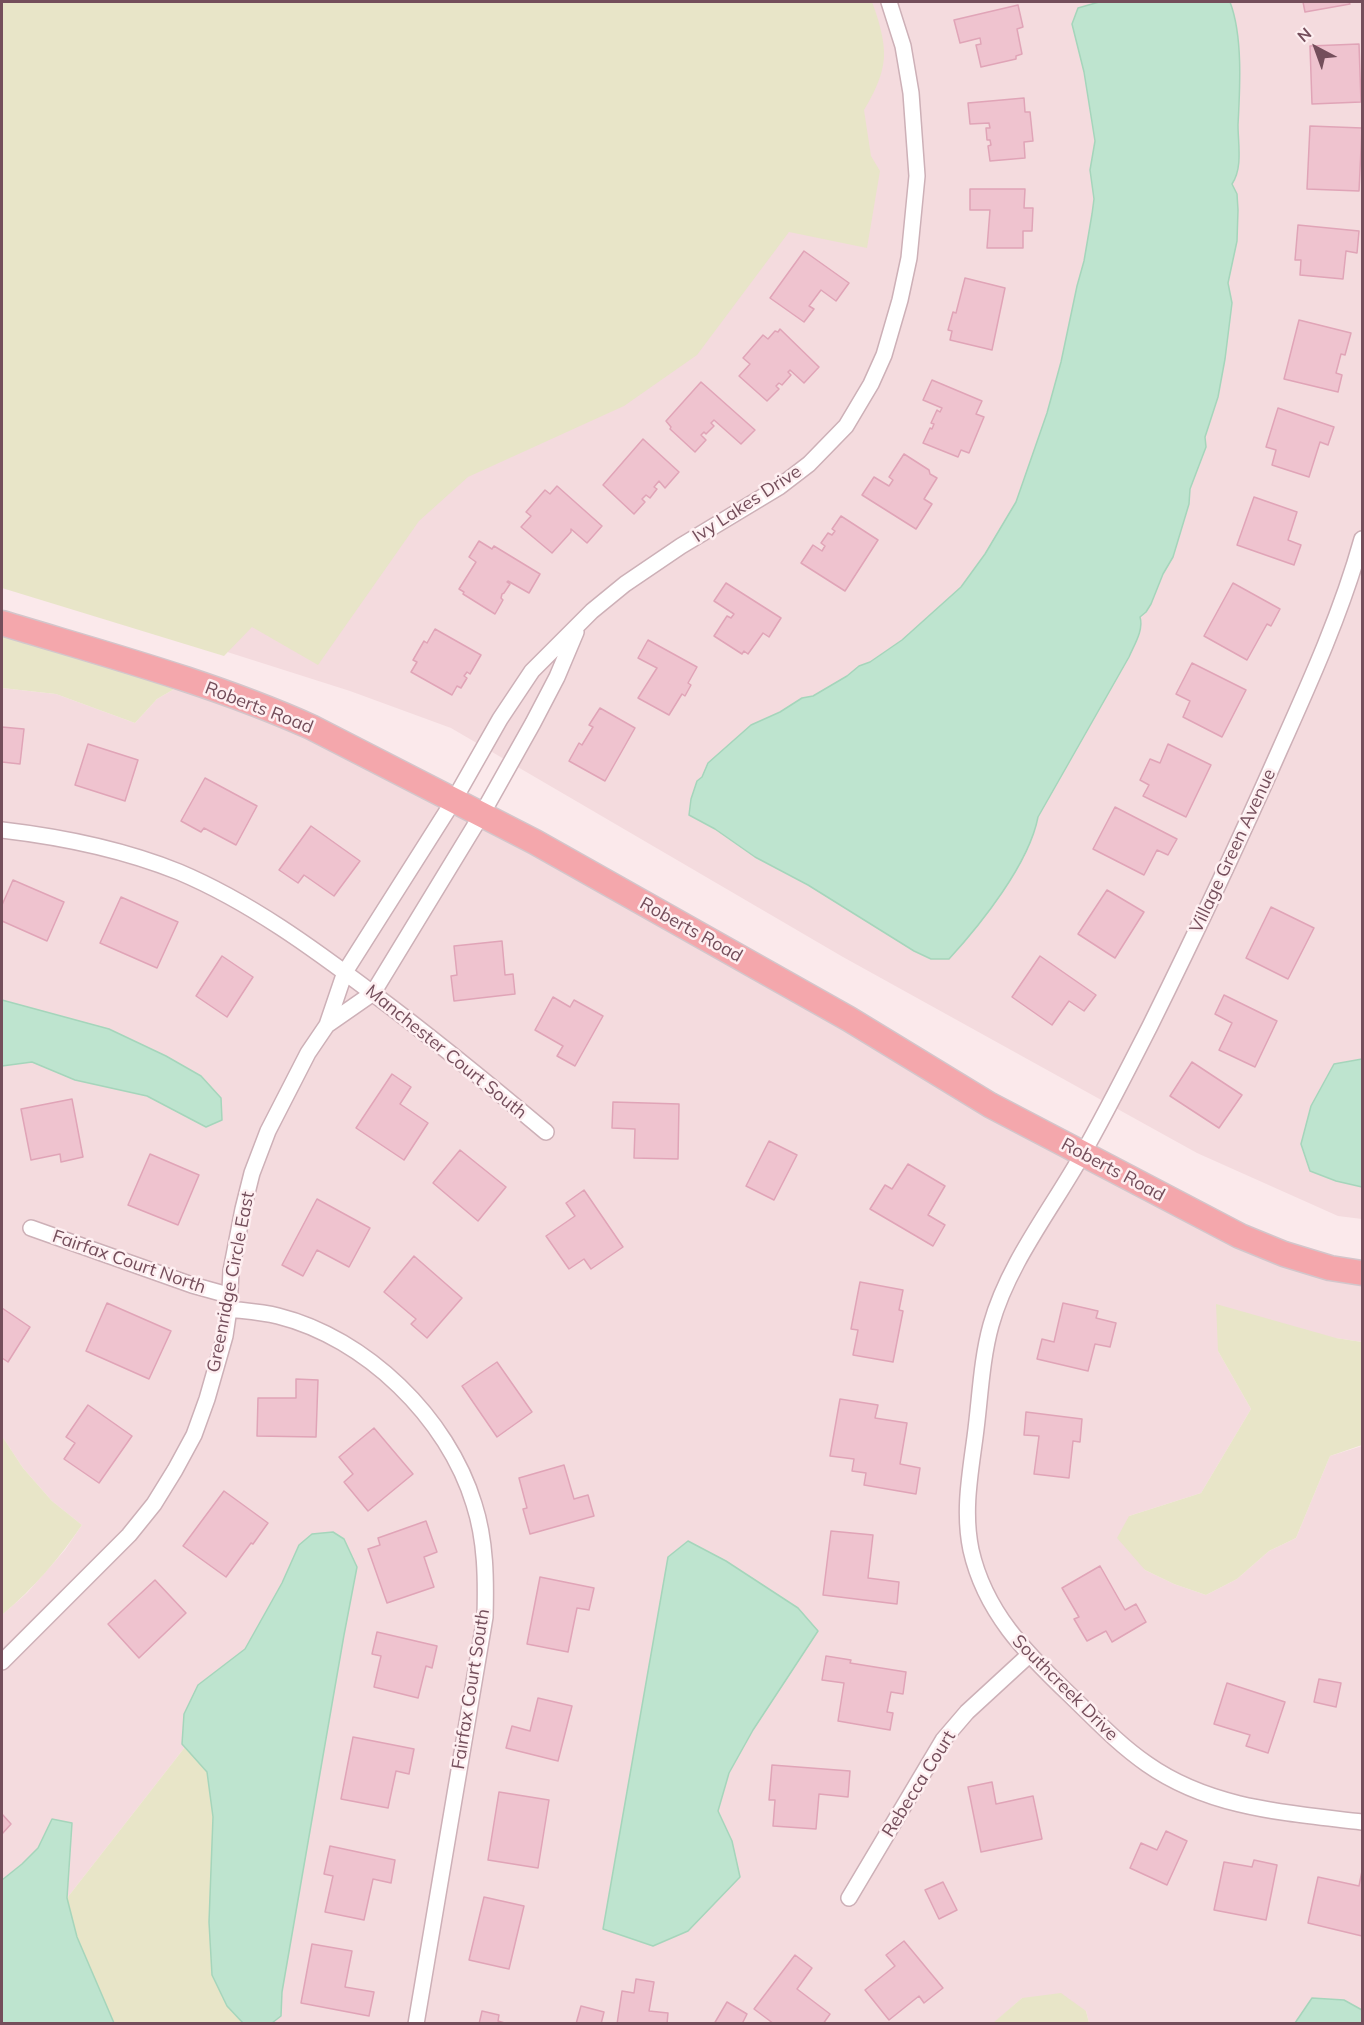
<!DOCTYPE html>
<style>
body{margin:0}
#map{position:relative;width:1364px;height:2025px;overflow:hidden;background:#fbe9eb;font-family:Mulish,sans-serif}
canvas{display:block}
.frame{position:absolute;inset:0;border:3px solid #744e5b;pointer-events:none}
.north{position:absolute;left:1286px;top:18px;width:60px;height:60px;-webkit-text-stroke:4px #feeff1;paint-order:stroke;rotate:319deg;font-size:16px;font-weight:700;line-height:24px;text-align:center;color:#744e5b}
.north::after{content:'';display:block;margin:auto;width:21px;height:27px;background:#744e5b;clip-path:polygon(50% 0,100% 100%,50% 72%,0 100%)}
</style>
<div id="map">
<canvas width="1364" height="2025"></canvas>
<div class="frame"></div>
<div class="north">N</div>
</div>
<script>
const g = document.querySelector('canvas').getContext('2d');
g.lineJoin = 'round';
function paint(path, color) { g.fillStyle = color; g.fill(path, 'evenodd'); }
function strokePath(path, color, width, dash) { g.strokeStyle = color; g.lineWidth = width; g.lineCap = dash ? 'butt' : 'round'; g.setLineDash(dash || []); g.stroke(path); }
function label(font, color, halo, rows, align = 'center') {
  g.font = font + ' Mulish,sans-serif'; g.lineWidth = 5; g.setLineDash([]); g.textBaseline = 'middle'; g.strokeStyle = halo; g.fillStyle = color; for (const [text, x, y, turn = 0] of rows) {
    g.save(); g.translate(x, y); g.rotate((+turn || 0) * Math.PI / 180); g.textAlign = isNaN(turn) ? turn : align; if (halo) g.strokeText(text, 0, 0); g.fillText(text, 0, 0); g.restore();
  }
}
paint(new Path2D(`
 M 600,2 L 1362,2 L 1362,1219 L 1338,1216 L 1197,1153 L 843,957 L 451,728 L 350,691 L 177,636 Z
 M 2,688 L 56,694 L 135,723 L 157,699 L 176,688 L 276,723 L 478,824 L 845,1028 L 1362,1284 L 1362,1342 L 1336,1338 L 1218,1351 L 1251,1409 L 1201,1493 L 1129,1516 L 1145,1570 L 1174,1584 L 1206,1595 L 1237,1579 L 1269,1551 L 1296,1538 L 1330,1456 L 1362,1446 L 1362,2010 L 1344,2000 L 1295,2021 L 1295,2023 L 1089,2023 L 1086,2011 L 1022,1998 L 993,2024 L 272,2023 L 281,2015 L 282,1992 L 344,1635 L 357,1567 L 299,1545 L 282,1583 L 245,1649 L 198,1685 L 182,1743 L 185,1747 L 67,1898 L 72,1823 L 52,1819 L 38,1848 L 22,1864 L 2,1880 L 2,1615 L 27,1593 L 65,1550 L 82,1525 L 52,1501 L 23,1468 L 2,1436 L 2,1066 L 32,1062 L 75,1080 L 147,1096 L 206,1127 L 109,1029 L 2,1000 ZM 688,1541 L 726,1561 L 798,1608 L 753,1730 L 729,1773 L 718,1811 L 732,1841 L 603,1929 L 668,1557 Z`), '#f4dbde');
paint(new Path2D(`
 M 2,2 L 872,2 C 878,17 885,41 884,57 C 883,76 873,95 864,110 L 871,156 L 880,171 L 867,248 L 789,232 L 697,355 L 624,406 L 468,477 L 419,521 L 318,665 L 252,627 L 224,656 L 2,588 Z
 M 2,634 L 176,688 L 157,699 L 135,723 L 56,694 L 2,688 Z
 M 1216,1304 L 1336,1338 L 1362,1342 L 1362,1445 L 1330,1456 L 1296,1538 L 1269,1551 L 1237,1579 L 1206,1595 L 1174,1584 L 1145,1570 L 1117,1538 L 1129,1516 L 1201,1493 L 1251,1409 L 1218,1351 Z
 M 2,1436 L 23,1468 L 52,1501 L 82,1525 C 59,1559 33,1589 2,1615 Z
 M 185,1747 L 207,1772 L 213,1817 L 209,1922 L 212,1975 L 227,2006 L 243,2023 L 114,2023 L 77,1937 L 67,1898 Z
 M 1061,1993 L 1086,2011 L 1089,2023 L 993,2023 L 1022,1998 Z`), '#e8e5c8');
const water = new Path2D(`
 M 1099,2 L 1230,2 C 1243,36 1240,88 1238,125 C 1238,144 1243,168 1232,184 L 1237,194 L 1238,210 L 1237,241 L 1228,283 L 1232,303 L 1225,359 L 1218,397 L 1205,437 L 1206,447 L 1190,489 L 1189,504 L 1173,557 L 1163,574 L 1151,604 L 1146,612 L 1140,617 C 1144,630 1134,645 1129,657 L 1038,817 C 1029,864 981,924 949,959 L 931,959 L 914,951 L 808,885 L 755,857 L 715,829 L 689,815 L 691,799 L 697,781 L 702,777 L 708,763 L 751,725 L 780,712 L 802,698 L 813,696 L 847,676 L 859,666 L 870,662 L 902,640 L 961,587 L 985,554 L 1016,502 L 1047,413 L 1061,362 L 1077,286 L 1084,261 L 1092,214 L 1094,199 L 1090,170 L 1095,141 L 1084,72 L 1072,24 L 1078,8 Z
 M 2,1000 L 109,1029 L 166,1056 L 201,1076 L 221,1098 L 222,1120 L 206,1127 L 147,1096 L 75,1080 L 32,1062 L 2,1066 Z
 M 1362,1059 L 1362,1187 L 1336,1181 L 1310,1171 L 1301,1144 L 1311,1106 L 1334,1064 Z
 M 333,1532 L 344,1539 L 357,1567 L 344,1635 L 282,1992 L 281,2016 L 272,2023 L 243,2023 L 227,2006 L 212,1975 L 209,1922 L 213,1817 L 207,1772 L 182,1744 L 184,1714 L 198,1685 L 245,1649 L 282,1583 L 299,1545 L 312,1534 Z
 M 688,1541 L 726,1561 L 798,1608 L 818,1631 L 753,1730 L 729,1773 L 718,1811 L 732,1841 L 740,1877 L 688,1931 L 653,1946 L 603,1929 L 668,1557 Z
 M 52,1819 L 72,1823 L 67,1898 L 77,1937 L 114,2023 L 2,2023 L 2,1880 L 22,1864 L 38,1848 Z
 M 1312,1998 L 1344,2000 L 1362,2010 L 1362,2023 L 1295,2023 Z`);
paint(water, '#bee4cf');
strokePath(water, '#a5d5bb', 1.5);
const building = new Path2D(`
 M 1303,2 L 1349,2 L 1350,4 L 1305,12 Z
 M 1018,5 L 1023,27 L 1017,29 L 1022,54 L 1016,56 L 1016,59 L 981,67 L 976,45 L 981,44 L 980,38 L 960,43 L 954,20 Z
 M 1359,44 L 1361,102 L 1312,104 L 1310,46 Z
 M 1024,98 L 1025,112 L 1030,112 L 1033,141 L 1024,142 L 1025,158 L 990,161 L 988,146 L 991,145 L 990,140 L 987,140 L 986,128 L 990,128 L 989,123 L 970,124 L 968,103 Z
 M 1310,126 L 1362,128 L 1359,191 L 1307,189 Z
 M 970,189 L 1025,189 L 1024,208 L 1033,208 L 1032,231 L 1023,231 L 1023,248 L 987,248 L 990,210 L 970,210 Z
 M 1298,225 L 1359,231 L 1357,253 L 1346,251 L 1343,279 L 1300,275 L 1301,260 L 1295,260 Z
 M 804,251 L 849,283 L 836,301 L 821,290 L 809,306 L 814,309 L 804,322 L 770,298 Z
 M 965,278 L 1005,288 L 992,350 L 950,340 L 952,331 L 948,330 L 953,312 L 956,313 Z
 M 1299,320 L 1351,333 L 1345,355 L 1341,354 L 1336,373 L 1342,375 L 1338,392 L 1284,379 Z
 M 780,329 L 819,367 L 804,383 L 790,370 L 788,372 L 791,375 L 782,385 L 779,383 L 776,386 L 779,389 L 767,401 L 739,376 L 750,364 L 743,358 L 763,335 L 768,339 L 775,331 L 778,332 Z
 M 932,380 L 982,401 L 976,414 L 984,417 L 969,453 L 961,450 L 958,457 L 923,443 L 930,428 L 932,429 L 934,424 L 931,423 L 937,410 L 940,412 L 942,408 L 923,400 Z
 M 701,382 L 755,430 L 741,444 L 714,420 L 711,423 L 714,426 L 706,434 L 704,432 L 701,435 L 706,440 L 695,452 L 670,429 L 671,427 L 666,421 Z
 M 1278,408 L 1334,427 L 1328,445 L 1320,442 L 1309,477 L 1272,465 L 1276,450 L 1266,447 Z
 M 643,439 L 679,472 L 665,488 L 659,481 L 654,487 L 657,489 L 650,498 L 646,495 L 642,499 L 645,502 L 634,514 L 603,485 Z
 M 904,454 L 929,470 L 930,474 L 937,478 L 924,499 L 932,504 L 916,529 L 862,495 L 874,477 L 889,486 L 893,480 L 889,477 Z
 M 557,486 L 602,526 L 587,543 L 571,529 L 571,532 L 552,553 L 521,527 L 531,516 L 526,512 L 545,490 L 550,494 Z
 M 1254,497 L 1297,512 L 1288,540 L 1301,545 L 1294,565 L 1237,545 Z
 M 841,516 L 878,540 L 845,591 L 801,563 L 813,545 L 822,551 L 825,546 L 821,543 L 828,533 L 832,535 L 835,531 L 832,529 Z
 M 479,541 L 492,549 L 494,546 L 540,574 L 529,593 L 508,581 L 507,582 L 510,584 L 504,593 L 502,594 L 501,598 L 503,600 L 495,614 L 463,594 L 464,592 L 459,589 L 476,562 L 469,557 Z
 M 726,583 L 781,618 L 769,637 L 763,633 L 748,654 L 744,651 L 742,654 L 714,636 L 727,616 L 731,618 L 734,614 L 714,601 Z
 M 1233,583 L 1280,609 L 1271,626 L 1267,624 L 1247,660 L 1204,636 Z
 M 435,629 L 481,655 L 470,674 L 467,672 L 464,676 L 467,678 L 461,688 L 457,686 L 452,695 L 411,672 L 417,662 L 413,660 L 424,641 L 427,643 Z
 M 648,640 L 697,667 L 688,683 L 691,685 L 685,696 L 682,694 L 669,715 L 638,698 L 657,668 L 638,658 Z
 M 1192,663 L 1246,690 L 1222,737 L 1183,717 L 1190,701 L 1176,694 Z
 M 600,708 L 635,728 L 605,781 L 569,761 L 579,743 L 582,745 L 593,727 L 589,725 Z
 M 2,727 L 24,729 L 20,764 L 2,762 Z
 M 88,744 L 138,760 L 125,801 L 75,785 Z
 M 1168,744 L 1211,765 L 1186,817 L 1143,796 L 1149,785 L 1140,780 L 1150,759 L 1160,763 Z
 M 205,778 L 257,806 L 236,845 L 204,828 L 201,832 L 181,821 Z
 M 1115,807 L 1177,839 L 1168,855 L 1157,850 L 1144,875 L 1093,849 Z
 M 311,826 L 360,861 L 334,896 L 304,875 L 298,883 L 279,870 Z
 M 13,880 L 64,902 L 47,941 L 2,921 L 2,905 Z
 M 1107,890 L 1144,912 L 1115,958 L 1078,934 Z
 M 121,897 L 178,922 L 157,968 L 100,943 Z
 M 1271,907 L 1314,928 L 1288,979 L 1246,958 Z
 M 502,941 L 505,975 L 513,974 L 515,994 L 454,1001 L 451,976 L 457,975 L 454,946 Z
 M 222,956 L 253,977 L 227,1017 L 196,996 Z
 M 1040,956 L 1096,995 L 1084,1011 L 1069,1001 L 1052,1025 L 1012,997 Z
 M 1224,995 L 1277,1021 L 1255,1067 L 1219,1050 L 1232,1023 L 1215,1014 Z
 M 553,997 L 570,1007 L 574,1000 L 603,1016 L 575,1066 L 557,1056 L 563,1046 L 535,1030 Z
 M 1192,1062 L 1242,1095 L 1219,1128 L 1170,1096 Z
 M 392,1074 L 411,1087 L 400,1104 L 428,1123 L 404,1160 L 356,1128 Z
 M 72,1099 L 83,1157 L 61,1162 L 60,1154 L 31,1160 L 21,1109 Z
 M 613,1102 L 679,1104 L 678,1159 L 634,1158 L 635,1129 L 612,1128 Z
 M 769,1141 L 797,1155 L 774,1200 L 746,1186 Z
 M 460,1150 L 506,1187 L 478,1221 L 433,1183 Z
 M 150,1154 L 199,1175 L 178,1225 L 128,1205 Z
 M 908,1164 L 945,1186 L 928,1215 L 945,1225 L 933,1246 L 870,1209 L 885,1185 L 892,1189 Z
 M 584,1190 L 623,1247 L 591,1269 L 584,1259 L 569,1269 L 546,1236 L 575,1216 L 566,1203 Z
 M 317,1199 L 370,1228 L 349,1267 L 317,1250 L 303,1276 L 282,1265 Z
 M 414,1256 L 462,1298 L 427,1338 L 411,1324 L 416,1319 L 384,1292 Z
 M 860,1282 L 903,1290 L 899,1310 L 903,1311 L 893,1362 L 853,1355 L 858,1330 L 851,1329 Z
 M 107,1303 L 171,1331 L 149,1379 L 86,1351 Z
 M 1063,1303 L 1098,1311 L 1096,1318 L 1116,1323 L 1110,1347 L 1095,1344 L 1088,1371 L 1037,1359 L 1042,1339 L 1054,1342 Z
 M 2,1308 L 30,1327 L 8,1362 L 2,1358 Z
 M 497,1362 L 532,1412 L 497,1437 L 462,1386 Z
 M 296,1379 L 318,1380 L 316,1437 L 257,1436 L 258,1398 L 296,1398 Z
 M 840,1399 L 878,1405 L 875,1418 L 907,1423 L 900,1464 L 920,1468 L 916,1494 L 864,1485 L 866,1473 L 852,1471 L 854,1459 L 830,1456 Z
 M 88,1405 L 132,1436 L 99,1483 L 64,1459 L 75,1443 L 66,1437 Z
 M 1026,1412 L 1082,1419 L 1080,1442 L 1073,1441 L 1069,1478 L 1034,1474 L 1039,1436 L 1024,1435 Z
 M 374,1428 L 413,1474 L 368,1511 L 344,1482 L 353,1474 L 339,1457 Z
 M 564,1465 L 574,1499 L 588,1495 L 594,1516 L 530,1534 L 523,1509 L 527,1508 L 519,1478 Z
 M 224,1491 L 268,1523 L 253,1544 L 251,1543 L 226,1577 L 183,1546 Z
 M 426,1521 L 437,1552 L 424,1557 L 434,1587 L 387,1603 L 368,1549 L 380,1545 L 378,1538 Z
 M 831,1531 L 873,1535 L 868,1578 L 899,1582 L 897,1604 L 823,1595 Z
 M 1100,1566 L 1125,1610 L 1136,1604 L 1146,1622 L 1112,1642 L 1106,1631 L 1087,1641 L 1074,1619 L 1079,1617 L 1062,1588 Z
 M 540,1577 L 594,1588 L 589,1610 L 577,1608 L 568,1652 L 527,1644 Z
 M 155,1580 L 186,1613 L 139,1658 L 108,1624 Z
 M 377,1632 L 437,1646 L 432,1668 L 426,1666 L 418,1698 L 374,1687 L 381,1656 L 372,1654 Z
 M 826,1656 L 851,1660 L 850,1663 L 906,1672 L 903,1694 L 891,1692 L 887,1712 L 893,1713 L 890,1730 L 838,1721 L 844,1683 L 822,1680 Z
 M 1319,1679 L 1341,1683 L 1336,1707 L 1314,1702 Z
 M 1227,1683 L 1285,1702 L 1268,1753 L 1246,1746 L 1250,1735 L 1214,1724 Z
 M 538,1698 L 572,1706 L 558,1761 L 506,1748 L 512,1726 L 530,1731 Z
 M 353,1737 L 414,1749 L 409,1774 L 396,1771 L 388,1808 L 341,1799 Z
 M 772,1765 L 850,1771 L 848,1797 L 819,1794 L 816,1829 L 773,1826 L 775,1800 L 769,1800 Z
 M 992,1782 L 996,1804 L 1033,1796 L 1042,1839 L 981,1852 L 968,1787 Z
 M 499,1792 L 549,1800 L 538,1868 L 488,1860 Z
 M 2,1814 L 11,1824 L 2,1834 Z
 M 1166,1831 L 1187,1841 L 1167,1885 L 1130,1868 L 1141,1843 L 1157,1850 Z
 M 330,1846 L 395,1860 L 391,1883 L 373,1879 L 364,1920 L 325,1912 L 333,1876 L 324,1874 Z
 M 1254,1860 L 1277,1865 L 1266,1920 L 1214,1910 L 1224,1862 L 1252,1867 Z
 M 1362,1871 L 1362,1936 L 1308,1923 L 1318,1877 L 1359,1886 Z
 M 943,1882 L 957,1910 L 939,1919 L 925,1890 Z
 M 484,1897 L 524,1906 L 509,1969 L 469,1960 Z
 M 904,1941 L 943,1988 L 924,2003 L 919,1996 L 889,2020 L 865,1990 L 895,1966 L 886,1955 Z
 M 312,1944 L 352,1951 L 345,1987 L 374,1992 L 369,2016 L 301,2003 Z
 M 795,1955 L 812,1968 L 797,1989 L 830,2014 L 823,2024 L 774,2024 L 754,2009 Z
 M 636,1979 L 654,1982 L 649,2011 L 668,2013 L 667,2024 L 617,2024 L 622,1991 L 634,1993 Z
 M 727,2002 L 747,2014 L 742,2024 L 714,2024 Z
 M 581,2006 L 604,2012 L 601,2024 L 576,2024 Z
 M 482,2011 L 499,2015 L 498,2021 L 508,2024 L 479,2024 Z`);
paint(building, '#efc3cf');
strokePath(building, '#e0a4b7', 1.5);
const minor = new Path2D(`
 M 1362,539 C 1342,611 1311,680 1280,749 C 1239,842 1195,935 1150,1026 C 1128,1069 1106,1113 1082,1155 C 1051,1210 1008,1264 991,1325 C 981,1361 980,1401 975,1437 C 970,1475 963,1512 971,1550 C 985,1612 1025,1652 1069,1694 C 1094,1718 1118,1744 1147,1764 C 1211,1809 1288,1813 1362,1822
 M 2,830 C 62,837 122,849 179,872 C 250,902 314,949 375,995 C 434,1039 490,1085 546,1132
 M 327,1025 L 373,993 L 482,814 L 533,723 L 557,677 L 576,632
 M 31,1228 L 192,1285 L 228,1295
 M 229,1309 C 246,1311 262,1312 278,1316 C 366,1338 448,1418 474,1504 C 486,1541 486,1580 485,1617 L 416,2024
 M 2,1662 L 129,1535 L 154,1504 L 175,1470 L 194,1435 L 207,1399 L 225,1336 L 229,1309 L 231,1271 L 243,1209 L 252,1173 L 268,1131 L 308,1053 L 327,1025 L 345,972 L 454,800 L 500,719 L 532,671 L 592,611 L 625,584 L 681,546 L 779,487 L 809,464 L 846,426 L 871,384 L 884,355 L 900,300 L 909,258 L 917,176 L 911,93 L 903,46 L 889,2
 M 849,1898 L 943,1740 L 967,1712 L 1029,1655`);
const primary = new Path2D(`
 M 2,623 C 104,654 213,683 311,727 L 535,842 L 849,1019 L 990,1105 L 1240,1236 L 1284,1254 L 1330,1268 L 1362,1273`);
strokePath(minor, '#cdb0b7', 18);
strokePath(primary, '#d3c6cb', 27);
strokePath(minor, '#fff', 15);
strokePath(primary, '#f4a7ac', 24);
label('18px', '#744e5b', '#feeff1', [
 ["Ivy Lakes Drive",747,504,-33],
 ["Roberts Road",259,708,21],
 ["Village Green Avenue",1233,851,-65],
 ["Roberts Road",691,930,29],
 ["Manchester Court South",446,1052,39],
 ["Roberts Road",1113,1170,28],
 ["Fairfax Court North",129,1262,19],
 ["Greenridge Circle East",231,1282,-79],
 ["Southcreek Drive",1065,1688,45],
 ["Fairfax Court South",471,1689,-81],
 ["Rebecca Court",919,1784,-58]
]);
</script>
